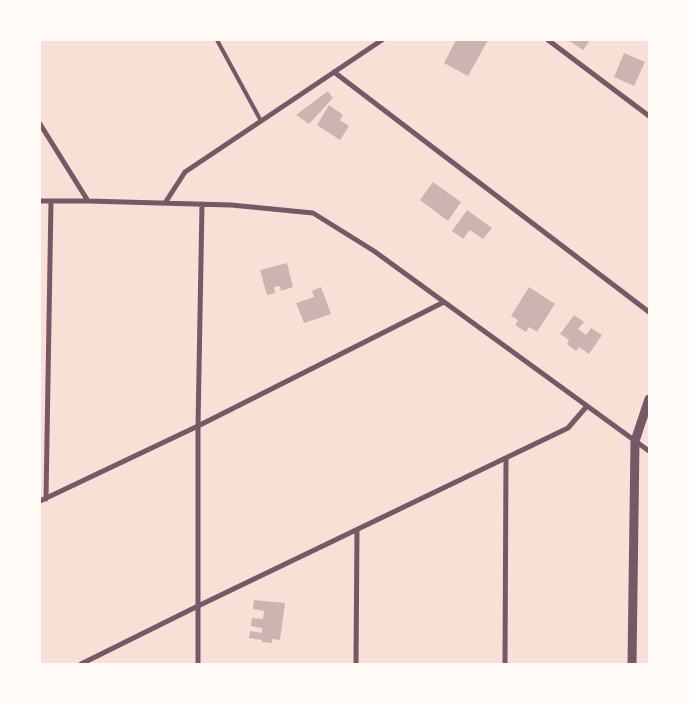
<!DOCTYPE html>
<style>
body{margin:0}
#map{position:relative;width:689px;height:704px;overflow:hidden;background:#f7e1d7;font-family:"Alegreya Sans",sans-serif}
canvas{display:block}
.frame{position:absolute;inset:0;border:41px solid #fffaf5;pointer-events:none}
</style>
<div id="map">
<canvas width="689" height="704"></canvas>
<div class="frame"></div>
</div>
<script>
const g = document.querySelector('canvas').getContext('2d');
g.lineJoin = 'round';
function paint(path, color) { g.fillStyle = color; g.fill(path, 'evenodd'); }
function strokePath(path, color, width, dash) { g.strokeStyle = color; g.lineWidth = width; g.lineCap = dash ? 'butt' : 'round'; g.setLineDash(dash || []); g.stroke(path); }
paint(new Path2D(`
 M 456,40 L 488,40 L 468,76 L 444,63 Z
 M 568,40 L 590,40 L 583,50 Z
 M 624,53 L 645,62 L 634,86 L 614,77 Z
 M 328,91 L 333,98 L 309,124 L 296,115 Z
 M 329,105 L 343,115 L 340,120 L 349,126 L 340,140 L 317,125 Z
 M 433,182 L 461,202 L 448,221 L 420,200 Z
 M 467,210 L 492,228 L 483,239 L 470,230 L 463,239 L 452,231 Z
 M 287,263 L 293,287 L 281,291 L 280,286 L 274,287 L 275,293 L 267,295 L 260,270 Z
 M 321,287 L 331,314 L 304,323 L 296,303 L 314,297 L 312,291 Z
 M 529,287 L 555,304 L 537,332 L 529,327 L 526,332 L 515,325 L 518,320 L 511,316 Z
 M 574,315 L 584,322 L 578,329 L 586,335 L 591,328 L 602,335 L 589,354 L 579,347 L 576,351 L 567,344 L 569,340 L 560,334 Z
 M 254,600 L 285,603 L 280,640 L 272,639 L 272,643 L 262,642 L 262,640 L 249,638 L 250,631 L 262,633 L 262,628 L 251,626 L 252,618 L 263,619 L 264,611 L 253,609 Z`), '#ccb4b1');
strokePath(new Path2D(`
 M 217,40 L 261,121`), '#755966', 4);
strokePath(new Path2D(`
 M 548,40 L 649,116
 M 334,72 L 649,312
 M 40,124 L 88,201 L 231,205 L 313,213 L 374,251 L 649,451
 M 40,201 L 88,201
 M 165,203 L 185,172 L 382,40
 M 46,499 L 51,201
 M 40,501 L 198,426 L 444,302
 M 81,664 L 198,606 L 568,428 L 587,406
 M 198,664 L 198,426 L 202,204
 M 356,664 L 357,530
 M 505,664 L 506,458`), '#755966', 5);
strokePath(new Path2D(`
 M 632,664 L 635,441 L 649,399`), '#755966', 9);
</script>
